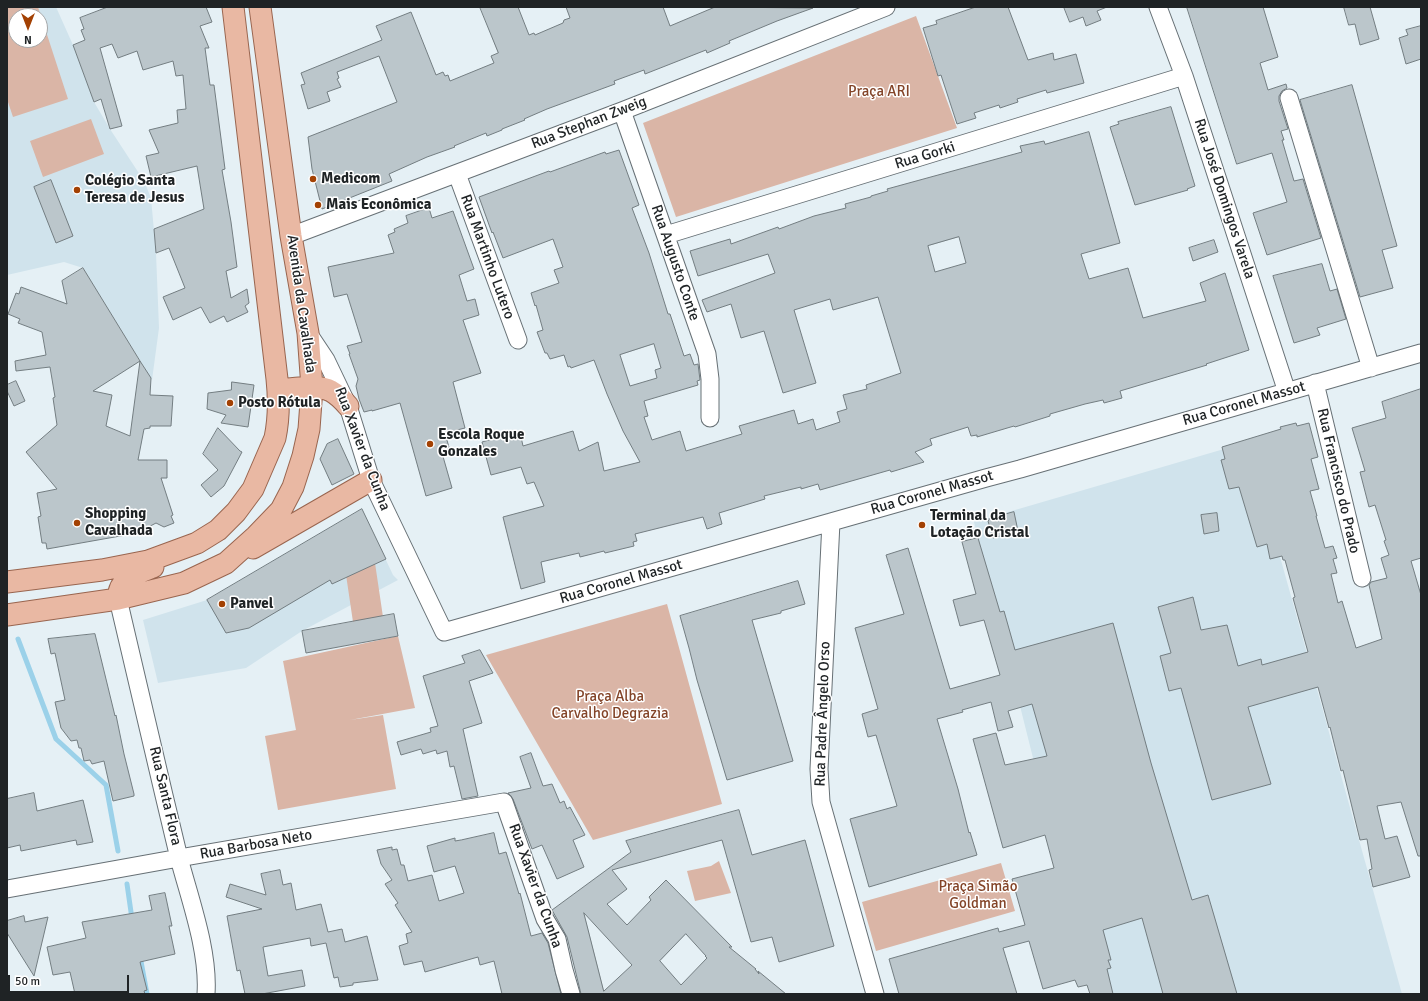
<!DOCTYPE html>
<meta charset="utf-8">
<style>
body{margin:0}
#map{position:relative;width:1428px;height:1001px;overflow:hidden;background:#e5f0f5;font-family:Signika,sans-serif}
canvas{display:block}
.frame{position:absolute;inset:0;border:8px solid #1f2325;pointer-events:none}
.north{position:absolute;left:8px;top:8px;width:40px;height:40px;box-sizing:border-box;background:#fff;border:1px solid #a5a7a8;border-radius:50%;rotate:180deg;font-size:11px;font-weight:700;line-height:16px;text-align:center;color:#1f2325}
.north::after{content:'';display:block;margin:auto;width:14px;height:18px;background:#a34103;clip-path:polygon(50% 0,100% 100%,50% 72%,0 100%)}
.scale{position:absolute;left:8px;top:975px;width:121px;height:18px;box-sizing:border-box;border:2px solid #1f2325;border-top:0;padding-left:5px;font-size:12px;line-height:14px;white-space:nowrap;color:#1f2325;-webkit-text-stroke:3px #fff;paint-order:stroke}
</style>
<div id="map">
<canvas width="1428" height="1001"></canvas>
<div class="frame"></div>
<div class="north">N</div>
<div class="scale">50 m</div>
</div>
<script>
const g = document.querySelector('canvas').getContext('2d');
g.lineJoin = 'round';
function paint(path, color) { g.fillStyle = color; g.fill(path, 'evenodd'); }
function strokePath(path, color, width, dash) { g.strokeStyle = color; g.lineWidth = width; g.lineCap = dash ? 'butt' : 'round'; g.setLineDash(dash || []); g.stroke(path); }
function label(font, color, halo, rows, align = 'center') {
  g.font = font + ' Signika,sans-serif'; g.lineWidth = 3; g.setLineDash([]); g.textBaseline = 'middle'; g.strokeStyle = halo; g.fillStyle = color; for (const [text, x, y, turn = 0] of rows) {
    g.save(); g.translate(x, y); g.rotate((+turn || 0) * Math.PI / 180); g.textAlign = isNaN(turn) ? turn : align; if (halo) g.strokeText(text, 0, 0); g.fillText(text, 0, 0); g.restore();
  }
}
paint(new Path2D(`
 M 7,7 L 56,7 L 73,45 L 94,102 L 110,129 L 144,181 L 151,198 L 156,253 L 159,328 L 152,380 L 83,268 L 64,262 L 7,275 ZM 16,16 L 40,16 L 40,40 L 16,40 Z
 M 1248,442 L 1402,994 L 1092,994 L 974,522 Z
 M 362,509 L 393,575 L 398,580 L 302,631 L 246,668 L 158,683 L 143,620 L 207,600 Z`), '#d0e3ec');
paint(new Path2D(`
 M 7,7 L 38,7 L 68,99 L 13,117 L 7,99 ZM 16,16 L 40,16 L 40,40 L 16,40 Z
 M 916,16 L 957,128 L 676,217 L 643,123 Z
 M 91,119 L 104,154 L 43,177 L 30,141 Z
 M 375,563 L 383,617 L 353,622 L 345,568 Z
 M 667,604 L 722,804 L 593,840 L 486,655 Z
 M 398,636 L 415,708 L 350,720 L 383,715 L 396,789 L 278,810 L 265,736 L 296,730 L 283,661 Z
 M 719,861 L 731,893 L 695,901 L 687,871 L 711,866 Z
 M 1001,863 L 1015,911 L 876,951 L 862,902 Z`), '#dab5a6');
strokePath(new Path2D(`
 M 18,639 L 56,739 L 106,785 L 118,851
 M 127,884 L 132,919
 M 140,956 L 147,994`), '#9bd1e9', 5);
const building = new Path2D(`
 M 108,7 L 206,7 L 212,22 L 200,26 L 209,48 L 205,48 L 210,85 L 214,85 L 225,169 L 222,170 L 231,222 L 237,267 L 226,271 L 231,298 L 247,289 L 249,303 L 245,306 L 248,312 L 227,322 L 224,316 L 210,323 L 201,307 L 173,320 L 163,297 L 185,288 L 169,248 L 156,253 L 154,229 L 204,209 L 197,166 L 151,177 L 146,156 L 159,153 L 149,130 L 178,123 L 177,110 L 186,109 L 183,75 L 176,76 L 173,61 L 143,70 L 137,51 L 118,58 L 112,44 L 100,48 L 122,126 L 110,129 L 101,99 L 94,102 L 73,45 L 85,40 L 81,30 L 84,29 L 80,18 Z
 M 480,7 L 518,7 L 529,35 L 534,33 L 535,35 L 563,23 L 564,20 L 570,18 L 566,7 L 663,7 L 670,26 L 715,7 L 813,8 L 777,21 L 729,41 L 730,43 L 707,53 L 706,50 L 645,74 L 644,70 L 614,81 L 615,84 L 547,109 L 524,119 L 525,120 L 502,129 L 502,130 L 487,136 L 486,133 L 454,146 L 455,147 L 427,157 L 389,174 L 392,181 L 322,209 L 312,169 L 308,137 L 397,102 L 379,56 L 337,72 L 339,78 L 337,79 L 341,87 L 327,92 L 330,101 L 308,109 L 301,85 L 305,84 L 301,73 L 382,40 L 376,26 L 411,12 L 436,75 L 443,72 L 445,76 L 448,75 L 450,81 L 494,63 L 491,56 L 498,53 Z
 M 976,7 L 1008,7 L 1028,60 L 1053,53 L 1054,60 L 1076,54 L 1084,83 L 1047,93 L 1046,90 L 1017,99 L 1018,102 L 1000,108 L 999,105 L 974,113 L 976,118 L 957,124 L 941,75 L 938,76 L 923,28 L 937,24 L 936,21 Z
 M 1064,7 L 1107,7 L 1097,11 L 1101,20 L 1086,26 L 1083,17 L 1070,22 Z
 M 1187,7 L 1263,7 L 1278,57 L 1260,63 L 1268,90 L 1286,84 L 1287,88 L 1282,91 L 1279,96 L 1279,101 L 1288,129 L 1281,131 L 1284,140 L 1282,140 L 1294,181 L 1303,179 L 1321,238 L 1267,255 L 1253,213 L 1287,202 L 1272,153 L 1237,164 Z
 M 1344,7 L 1370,7 L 1379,39 L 1360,45 L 1355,24 L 1349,25 Z
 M 1421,26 L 1421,59 L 1406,64 L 1399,38 L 1408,35 L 1406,30 Z
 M 1352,85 L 1397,246 L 1382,250 L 1393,288 L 1360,297 L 1300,100 Z
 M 1171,107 L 1195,186 L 1187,189 L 1188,190 L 1135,205 L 1110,127 L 1119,124 L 1118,122 Z
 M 1089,132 L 1120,243 L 1081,254 L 1089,279 L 1128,268 L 1143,318 L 1206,301 L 1200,283 L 1225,273 L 1249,350 L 1206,364 L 1207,365 L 1120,391 L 1122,398 L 1104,403 L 1103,400 L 1085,404 L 1050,414 L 1050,416 L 1015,427 L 1014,426 L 977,437 L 977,435 L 971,436 L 968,427 L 930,439 L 932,445 L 915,452 L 924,462 L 891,472 L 890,470 L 820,490 L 818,484 L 801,489 L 801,487 L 764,496 L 765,499 L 719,513 L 722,524 L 707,529 L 703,517 L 635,534 L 637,541 L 633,542 L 634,546 L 605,553 L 604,551 L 580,557 L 579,553 L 541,562 L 545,582 L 521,589 L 503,517 L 544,506 L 534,482 L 527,484 L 521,467 L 491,475 L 482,442 L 507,435 L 508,440 L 521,437 L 523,446 L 573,431 L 579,451 L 598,442 L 604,471 L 640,462 L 623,431 L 607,394 L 594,360 L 571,368 L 570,366 L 568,367 L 564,355 L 550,359 L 547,353 L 545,353 L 537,332 L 543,330 L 536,305 L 535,306 L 531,293 L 559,283 L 554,270 L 563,267 L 553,239 L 503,258 L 493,232 L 492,233 L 479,197 L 549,171 L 550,172 L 605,152 L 606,154 L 619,150 L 639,205 L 632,208 L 649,253 L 668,314 L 670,314 L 684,356 L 690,354 L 694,365 L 698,364 L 700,380 L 697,381 L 698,385 L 644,401 L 648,416 L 644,417 L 652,440 L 680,431 L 686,451 L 742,434 L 739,426 L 794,410 L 798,424 L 813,419 L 816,430 L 840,422 L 837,412 L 847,409 L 843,395 L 867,389 L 866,385 L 901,373 L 878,297 L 833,310 L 830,299 L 794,310 L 816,383 L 783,393 L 764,331 L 741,338 L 731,304 L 707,312 L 702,300 L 775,273 L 768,254 L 698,276 L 690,251 L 730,239 L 731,244 L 778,227 L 779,229 L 814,216 L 846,208 L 845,204 L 871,197 L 871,196 L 888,191 L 887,189 L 1022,152 L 1020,146 L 1044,141 L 1045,144 ZM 959,237 L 966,263 L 935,272 L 928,246 ZM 654,344 L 661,368 L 655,370 L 657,378 L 630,386 L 620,355 Z
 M 51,180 L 73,236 L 56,243 L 34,187 Z
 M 429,208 L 432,218 L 453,211 L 474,269 L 459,275 L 467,301 L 475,299 L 479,315 L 463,320 L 481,373 L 453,382 L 465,428 L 445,433 L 450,451 L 442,453 L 452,488 L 426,496 L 400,403 L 372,411 L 372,410 L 364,412 L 359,399 L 356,386 L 358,379 L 349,354 L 350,354 L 347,346 L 362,342 L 347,294 L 334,297 L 328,267 L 394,253 L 388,235 L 395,232 L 394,229 L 408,223 L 406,216 Z
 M 1214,240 L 1218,252 L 1193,261 L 1189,248 Z
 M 1322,264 L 1330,291 L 1337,289 L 1346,319 L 1317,328 L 1320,335 L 1294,343 L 1273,276 Z
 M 83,268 L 140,361 L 93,391 L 112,395 L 106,426 L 130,436 L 140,361 L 151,378 L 150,395 L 173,396 L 171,426 L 150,426 L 150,428 L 144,429 L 138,460 L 167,460 L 167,478 L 161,478 L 173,515 L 171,516 L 174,523 L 164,527 L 156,523 L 141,531 L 126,535 L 47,549 L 46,543 L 42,543 L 38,517 L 41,516 L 37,493 L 57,489 L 26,452 L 57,425 L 53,398 L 55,397 L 50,367 L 16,371 L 15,361 L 46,355 L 42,332 L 18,323 L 20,319 L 8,314 L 16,293 L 19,294 L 21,287 L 67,304 L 62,281 Z
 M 16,381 L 25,401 L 14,406 L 7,391 L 7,385 Z
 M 232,382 L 254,385 L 248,427 L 221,423 L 226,415 L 207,409 L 208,393 L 231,390 Z
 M 1421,389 L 1421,558 L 1411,561 L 1421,595 L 1421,856 L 1418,856 L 1401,802 L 1377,806 L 1385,839 L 1397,836 L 1410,877 L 1373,887 L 1369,870 L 1372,869 L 1367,839 L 1360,840 L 1343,770 L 1341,771 L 1330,727 L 1329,728 L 1318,687 L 1248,707 L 1271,784 L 1212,800 L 1181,688 L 1169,691 L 1160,656 L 1171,653 L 1158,607 L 1193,597 L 1201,630 L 1227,625 L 1238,666 L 1261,659 L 1262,665 L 1308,652 L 1293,598 L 1295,597 L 1285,560 L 1283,560 L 1282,556 L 1270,559 L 1267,544 L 1257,547 L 1239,487 L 1229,489 L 1221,460 L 1225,459 L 1222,447 L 1281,429 L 1280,427 L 1296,423 L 1297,426 L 1309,423 L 1318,457 L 1311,459 L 1319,489 L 1310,491 L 1317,516 L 1316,516 L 1325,548 L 1333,546 L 1337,558 L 1333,559 L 1337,573 L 1331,574 L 1338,603 L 1342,601 L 1356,648 L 1382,639 L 1369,585 L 1371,582 L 1387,578 L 1381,558 L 1389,555 L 1384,541 L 1386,540 L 1375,505 L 1369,507 L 1360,472 L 1365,471 L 1352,428 L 1386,418 L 1382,402 Z
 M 218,428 L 240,451 L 242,452 L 224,486 L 211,497 L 201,485 L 218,470 L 203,454 Z
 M 338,439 L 354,474 L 332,485 L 320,459 L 327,444 Z
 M 362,509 L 386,559 L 332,584 L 330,580 L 249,628 L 226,633 L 207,600 Z
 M 1014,512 L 1018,531 L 993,538 L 988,521 L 989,520 L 989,519 Z
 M 1217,513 L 1219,531 L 1204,534 L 1201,515 Z
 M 978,538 L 1000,612 L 1004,611 L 1015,650 L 1113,623 L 1151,763 L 1192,900 L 1208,895 L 1237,994 L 1163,994 L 1142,918 L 1103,930 L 1111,960 L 1108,960 L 1111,968 L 1107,969 L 1113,994 L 1090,994 L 1087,985 L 1078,987 L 1075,980 L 1043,989 L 1029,941 L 1003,948 L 1017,994 L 899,994 L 889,959 L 998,928 L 999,932 L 1025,925 L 1012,879 L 1054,868 L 1045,835 L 1003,848 L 973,739 L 996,733 L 1005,765 L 1047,756 L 1032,704 L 1008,711 L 1013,727 L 998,731 L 991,702 L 962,710 L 963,712 L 937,719 L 958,789 L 969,833 L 970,832 L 977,855 L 869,887 L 850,819 L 897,806 L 876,735 L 868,737 L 862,714 L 878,709 L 855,628 L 904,614 L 886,555 L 908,548 L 950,689 L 1000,675 L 984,620 L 960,626 L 953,600 L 976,594 L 962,542 Z
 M 798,581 L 805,604 L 781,611 L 781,613 L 752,620 L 793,761 L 727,780 L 697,680 L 689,648 L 680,616 Z
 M 394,614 L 398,636 L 306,653 L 302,631 Z
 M 95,634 L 115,716 L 116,715 L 124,754 L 134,794 L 134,796 L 113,801 L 104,761 L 92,764 L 90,760 L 84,761 L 81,748 L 79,748 L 77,740 L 71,741 L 61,728 L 55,702 L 65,700 L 55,653 L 51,654 L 48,639 Z
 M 480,650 L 493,673 L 469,681 L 482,723 L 463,729 L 478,796 L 462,799 L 454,766 L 450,767 L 447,751 L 437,754 L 436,750 L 423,754 L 421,749 L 401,755 L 397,742 L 431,732 L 430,728 L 438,726 L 423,676 L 465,663 L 462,656 Z
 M 531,753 L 543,786 L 552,784 L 560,803 L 564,801 L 567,809 L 570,807 L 585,835 L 573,840 L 584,867 L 557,879 L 542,845 L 532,849 L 513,799 L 508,793 L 531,788 L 520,757 Z
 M 34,793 L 37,811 L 83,800 L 93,842 L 77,845 L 76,840 L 21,851 L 20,845 L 7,848 L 7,799 Z
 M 739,810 L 752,855 L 805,840 L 834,946 L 779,962 L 772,937 L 751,942 L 722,840 L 612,870 L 627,889 L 607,904 L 627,925 L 651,900 L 649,897 L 666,880 L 732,947 L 729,947 L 756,969 L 755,969 L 759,974 L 758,971 L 786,994 L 581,994 L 567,937 L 552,910 L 631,852 L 626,841 ZM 584,913 L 632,965 L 604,991 ZM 686,934 L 706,956 L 705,956 L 707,958 L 681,985 L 660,961 Z
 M 494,833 L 499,854 L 506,852 L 519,894 L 520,893 L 531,936 L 542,933 L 548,943 L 561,994 L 502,994 L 494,961 L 480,965 L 478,957 L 425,972 L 422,961 L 404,965 L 399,946 L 408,943 L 406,934 L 412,932 L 395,905 L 398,903 L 385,884 L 392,880 L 381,864 L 377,850 L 392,847 L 392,850 L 397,849 L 401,865 L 404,865 L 408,881 L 432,875 L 439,901 L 464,893 L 455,866 L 434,872 L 427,846 L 455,838 L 455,841 L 461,840 Z
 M 280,870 L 283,885 L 291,883 L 296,910 L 321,904 L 328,932 L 342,929 L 345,942 L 367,936 L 378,980 L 353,983 L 353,985 L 340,987 L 338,977 L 334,978 L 326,943 L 311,946 L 310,938 L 263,947 L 268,976 L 302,970 L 305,986 L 262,994 L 245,994 L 240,970 L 237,971 L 227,916 L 262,909 L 226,897 L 230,884 L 266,895 L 261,874 Z
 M 165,893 L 172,926 L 169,926 L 175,954 L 140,962 L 147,990 L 144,991 L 145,994 L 75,994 L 70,972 L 53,975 L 47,947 L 86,938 L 82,922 L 152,910 L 149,896 Z
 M 24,916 L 25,922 L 48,917 L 34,976 L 7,933 L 7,921 Z`);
paint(building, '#bbc6cb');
strokePath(building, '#737d81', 1);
const minor = new Path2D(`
 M 1158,7 L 1184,76 L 1287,392
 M 1289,98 L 1371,368
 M 622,111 L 707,354 L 710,379 L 710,418
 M 457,174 L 518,340
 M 666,235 L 1184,76
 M 291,236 L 622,111 L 886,7
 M 308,333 L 326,360 L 348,406 L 371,480 L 444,632 L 986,478 L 1020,469 L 1421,353
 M 1315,383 L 1362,578
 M 831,522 L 819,769 L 821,802 L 875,994
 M 118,599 C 139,686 158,772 179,858 C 190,900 209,951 206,994
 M 7,889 L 179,858 L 504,802 L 545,919 L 557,939 L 564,970 L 571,994`);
const major = new Path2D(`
 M 278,390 C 293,389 318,384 331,391 C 338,395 343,400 348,406
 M 253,548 L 371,480
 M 7,582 L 102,570 L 148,561 L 197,543 L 218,530 L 236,512 L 253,489 L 275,438 C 279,419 279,398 277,379 L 233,7
 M 118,599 C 119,578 135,574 153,567
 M 7,615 L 118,599 L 184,583 L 226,563 L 256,536 L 281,510 L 293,487 L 303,456 L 309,429 L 312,388 L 308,333 L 291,236 L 260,7`);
strokePath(minor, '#677075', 19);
strokePath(major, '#99654f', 23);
strokePath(minor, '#fff', 17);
strokePath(major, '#e9b8a3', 21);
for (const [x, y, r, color] of [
 [313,179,4,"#a34103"],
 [77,190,4,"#a34103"],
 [318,205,4,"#a34103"],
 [230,403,4,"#a34103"],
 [430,444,4,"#a34103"],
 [77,523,4,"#a34103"],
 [922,525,4,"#a34103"],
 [222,604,4,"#a34103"]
]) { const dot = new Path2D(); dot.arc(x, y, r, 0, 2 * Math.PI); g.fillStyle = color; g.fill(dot); strokePath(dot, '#fff', 1.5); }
label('15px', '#834428', '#fff', [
 ["Praça ARI",879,92],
 ["Praça Alba",610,697],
 ["Carvalho Degrazia",610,714],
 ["Praça Simão",978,887],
 ["Goldman",978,904]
]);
label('15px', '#1f2325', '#fff', [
 ["Rua Stephan Zweig",589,123,-21],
 ["Rua Gorki",925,156,-17],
 ["Rua José Domingos Varela",1224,199,72],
 ["Rua Martinho Lutero",487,257,70],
 ["Rua Augusto Conte",675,263,71],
 ["Avenida da Cavalhada",301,304,82],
 ["Rua Coronel Massot",1244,404,-16],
 ["Rua Xavier da Cunha",362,449,69],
 ["Rua Francisco do Prado",1338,481,77],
 ["Rua Coronel Massot",932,493,-16],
 ["Rua Coronel Massot",621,582,-16],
 ["Rua Padre Ângelo Orso",823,714,-88],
 ["Rua Santa Flora",165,796,77],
 ["Rua Barbosa Neto",256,845,-10],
 ["Rua Xavier da Cunha",535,886,70]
]);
label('bold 15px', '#1f2325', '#fff', [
 ["Medicom",321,179],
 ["Colégio Santa",85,181],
 ["Teresa de Jesus",85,198],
 ["Mais Econômica",326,205],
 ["Posto Rótula",238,403],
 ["Escola Roque",438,435],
 ["Gonzales",438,452],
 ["Shopping",85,514],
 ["Cavalhada",85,531],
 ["Terminal da",930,516],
 ["Lotação Cristal",930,533],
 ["Panvel",230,604]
], 'left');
</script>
